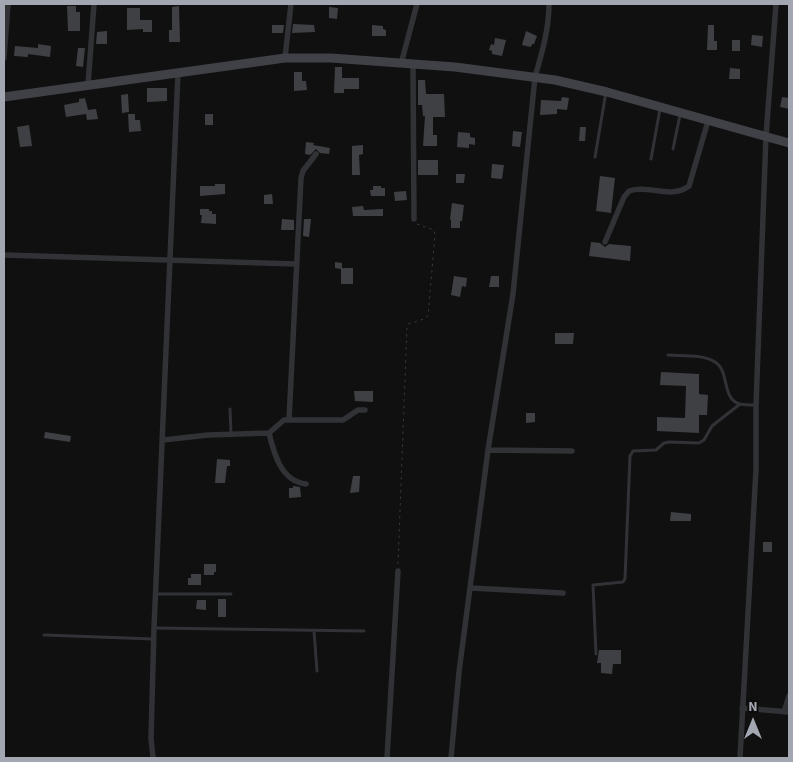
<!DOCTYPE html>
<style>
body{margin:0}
#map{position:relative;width:793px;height:762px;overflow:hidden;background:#101011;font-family:"Source Sans 3",sans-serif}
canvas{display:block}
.frame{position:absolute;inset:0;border:5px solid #a2a7b1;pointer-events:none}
.north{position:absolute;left:728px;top:697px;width:50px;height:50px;-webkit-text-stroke:4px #0b0b0c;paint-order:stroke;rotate:0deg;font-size:14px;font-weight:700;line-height:20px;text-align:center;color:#a2a7b1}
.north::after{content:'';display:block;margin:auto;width:18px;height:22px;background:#a2a7b1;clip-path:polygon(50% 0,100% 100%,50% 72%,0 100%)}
</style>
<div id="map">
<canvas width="793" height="762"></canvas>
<div class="frame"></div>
<div class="north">N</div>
</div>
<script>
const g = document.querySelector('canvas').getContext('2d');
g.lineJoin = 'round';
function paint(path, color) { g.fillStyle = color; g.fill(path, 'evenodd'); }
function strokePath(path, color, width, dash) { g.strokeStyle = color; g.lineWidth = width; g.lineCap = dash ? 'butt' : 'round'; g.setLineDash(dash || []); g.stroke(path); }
paint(new Path2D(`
 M 67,6 L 76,6 L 76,12 L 80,12 L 80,31 L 68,31 Z
 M 179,6 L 180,42 L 169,42 L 169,30 L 172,30 L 172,7 Z
 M 329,7 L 338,8 L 337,19 L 329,18 Z
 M 127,8 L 140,8 L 140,20 L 152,20 L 152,32 L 143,32 L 143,29 L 127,30 Z
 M 293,24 L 314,25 L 315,32 L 292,33 Z
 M 272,25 L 284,25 L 283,33 L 272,33 Z
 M 372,25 L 383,26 L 383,29 L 386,30 L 386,36 L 372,36 Z
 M 708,25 L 714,25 L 714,41 L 717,41 L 717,50 L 707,50 Z
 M 107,31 L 107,44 L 96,44 L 97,32 Z
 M 526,31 L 537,36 L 534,44 L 532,44 L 531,47 L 522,45 Z
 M 752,35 L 763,36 L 762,47 L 751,45 Z
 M 495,38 L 506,40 L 502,56 L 492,54 L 492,51 L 489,50 L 491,44 L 494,45 Z
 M 732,40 L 740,40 L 740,51 L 732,51 Z
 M 38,44 L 51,46 L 50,57 L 28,54 L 28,57 L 14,56 L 15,46 L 38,48 Z
 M 78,48 L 85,48 L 83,67 L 76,66 Z
 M 335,67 L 342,67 L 342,78 L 359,78 L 359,89 L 344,89 L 344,93 L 334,93 Z
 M 730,68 L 740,69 L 740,79 L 729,79 Z
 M 294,72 L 302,72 L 302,81 L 306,81 L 307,90 L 294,91 Z
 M 418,80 L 425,80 L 426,94 L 444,94 L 445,117 L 433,117 L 433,135 L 437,135 L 437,146 L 423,146 L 425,116 L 423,116 L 422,105 L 418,105 Z
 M 147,88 L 167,88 L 167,101 L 147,102 Z
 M 128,94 L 129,112 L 122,113 L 121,95 Z
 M 562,97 L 569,98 L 567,110 L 557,109 L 557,114 L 540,115 L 541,100 L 561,101 Z
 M 782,97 L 789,98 L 789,109 L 780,107 Z
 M 85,98 L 88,110 L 96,109 L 98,119 L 87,120 L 86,114 L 66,117 L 64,105 L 79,102 L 79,99 Z
 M 128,114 L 135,114 L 135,120 L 140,120 L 141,131 L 129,132 Z
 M 205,114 L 213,114 L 213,125 L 205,125 Z
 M 29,125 L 32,146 L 20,147 L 17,127 Z
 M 580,127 L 586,127 L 585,141 L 579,141 Z
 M 513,131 L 522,132 L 520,147 L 512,146 Z
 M 458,132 L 470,133 L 470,137 L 475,138 L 475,145 L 469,144 L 469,148 L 457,147 Z
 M 306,142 L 314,143 L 313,145 L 330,148 L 329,154 L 320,153 L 316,149 L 310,155 L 305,154 Z
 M 363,145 L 363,154 L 359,155 L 360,175 L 352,175 L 352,146 Z
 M 418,160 L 438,160 L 438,175 L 418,175 Z
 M 492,164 L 504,165 L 502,179 L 491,178 Z
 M 456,174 L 465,174 L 464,183 L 456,183 Z
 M 600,176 L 615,178 L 611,213 L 596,211 Z
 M 215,184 L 225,184 L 225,194 L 200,196 L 200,186 L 215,186 Z
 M 373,186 L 381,186 L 381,188 L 385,188 L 385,196 L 371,196 L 370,190 L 373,190 Z
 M 406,191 L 407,200 L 395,201 L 394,192 Z
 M 272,194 L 273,204 L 264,204 L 264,195 Z
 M 452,203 L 464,205 L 462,221 L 460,221 L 460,228 L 451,228 L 451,220 L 450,219 Z
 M 363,206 L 364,210 L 383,209 L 383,216 L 353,216 L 352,207 Z
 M 200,209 L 209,209 L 209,211 L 212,211 L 212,214 L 216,214 L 216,224 L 201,223 L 202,215 L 200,215 Z
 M 282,219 L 294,220 L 294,230 L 281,230 Z
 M 304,219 L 311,219 L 309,237 L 303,236 Z
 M 591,242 L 600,243 L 605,247 L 609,244 L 631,246 L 630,261 L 589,256 Z
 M 335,262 L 342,263 L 342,268 L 353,268 L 353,284 L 341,284 L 341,269 L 335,268 Z
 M 454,276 L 467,278 L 466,287 L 462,286 L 460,297 L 451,295 Z
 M 491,276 L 499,276 L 499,287 L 489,287 Z
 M 555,333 L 574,333 L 573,344 L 555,344 Z
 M 661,372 L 699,374 L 699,394 L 708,395 L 707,415 L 699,415 L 699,433 L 657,431 L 657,417 L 685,418 L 686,386 L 660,385 Z
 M 354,391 L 373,391 L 373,402 L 355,401 Z
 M 526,413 L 535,413 L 535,422 L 526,423 Z
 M 45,432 L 71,436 L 70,442 L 44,438 Z
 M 217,459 L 230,460 L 230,466 L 227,466 L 225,483 L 215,483 Z
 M 353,476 L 360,476 L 359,492 L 350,493 Z
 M 293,486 L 300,487 L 301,497 L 289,498 L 289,488 L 293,488 Z
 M 671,512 L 691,514 L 691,521 L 670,521 Z
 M 763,542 L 772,542 L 772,552 L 763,552 Z
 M 204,564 L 216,564 L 216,572 L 214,572 L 214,575 L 204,575 Z
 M 191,574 L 201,574 L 201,585 L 188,585 L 188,578 L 191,578 Z
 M 218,599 L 226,599 L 226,617 L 218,617 Z
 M 197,600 L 206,600 L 206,610 L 196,609 Z
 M 599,650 L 621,650 L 621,664 L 613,664 L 612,674 L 601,673 L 601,663 L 597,663 Z`), '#3f4044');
strokePath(new Path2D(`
 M 398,564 L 407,327 L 408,324 L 424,319 L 428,316 L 435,235 L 434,230 L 417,224`), '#37393d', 1, [2.5, 4]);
strokePath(new Path2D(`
 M 673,149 L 680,115
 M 595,157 L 606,92
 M 651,159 L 660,109
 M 668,355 C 682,356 703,354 715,362 C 730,371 721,399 740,404 C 745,405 751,405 756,405
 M 230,409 L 231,434
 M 156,594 L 231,594
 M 155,628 L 364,631
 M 314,631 L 317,671
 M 44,635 L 153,639
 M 596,654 L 593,585 L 623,582 L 625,579 L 630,456 L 633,451 L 656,450 L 664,443 L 669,442 L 699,443 L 704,440 L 712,426 L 740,404`), '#313236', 3);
strokePath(new Path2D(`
 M 4,58 L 8,4
 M 285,58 L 291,4
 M 401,64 L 417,4
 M 413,65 L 414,219
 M 88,85 L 94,4
 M 605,242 L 624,197 L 629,191 C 649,184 670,200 689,186 L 708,121
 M 4,255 L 296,264
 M 289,420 L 301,178 L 303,171 L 316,154
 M 269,433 C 274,454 281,481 306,484
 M 163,440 L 208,435 L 269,433 L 284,420 L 343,420 L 358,410 L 365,410
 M 488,450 L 572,451
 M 471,588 L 563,593
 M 742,708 L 789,712
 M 784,712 L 789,696
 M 153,758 L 151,738 L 154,628 L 178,73
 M 387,758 L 398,571
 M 451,758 L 459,672 L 488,450 L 513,294 L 535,77 C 542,53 549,29 549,4
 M 740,758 L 756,469 L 756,405 L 766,136 L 776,4`), '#313236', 5.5);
strokePath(new Path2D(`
 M 4,97 L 285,58 L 331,58 L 455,67 L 555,80 L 607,92 L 789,143`), '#3f4146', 9);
</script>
